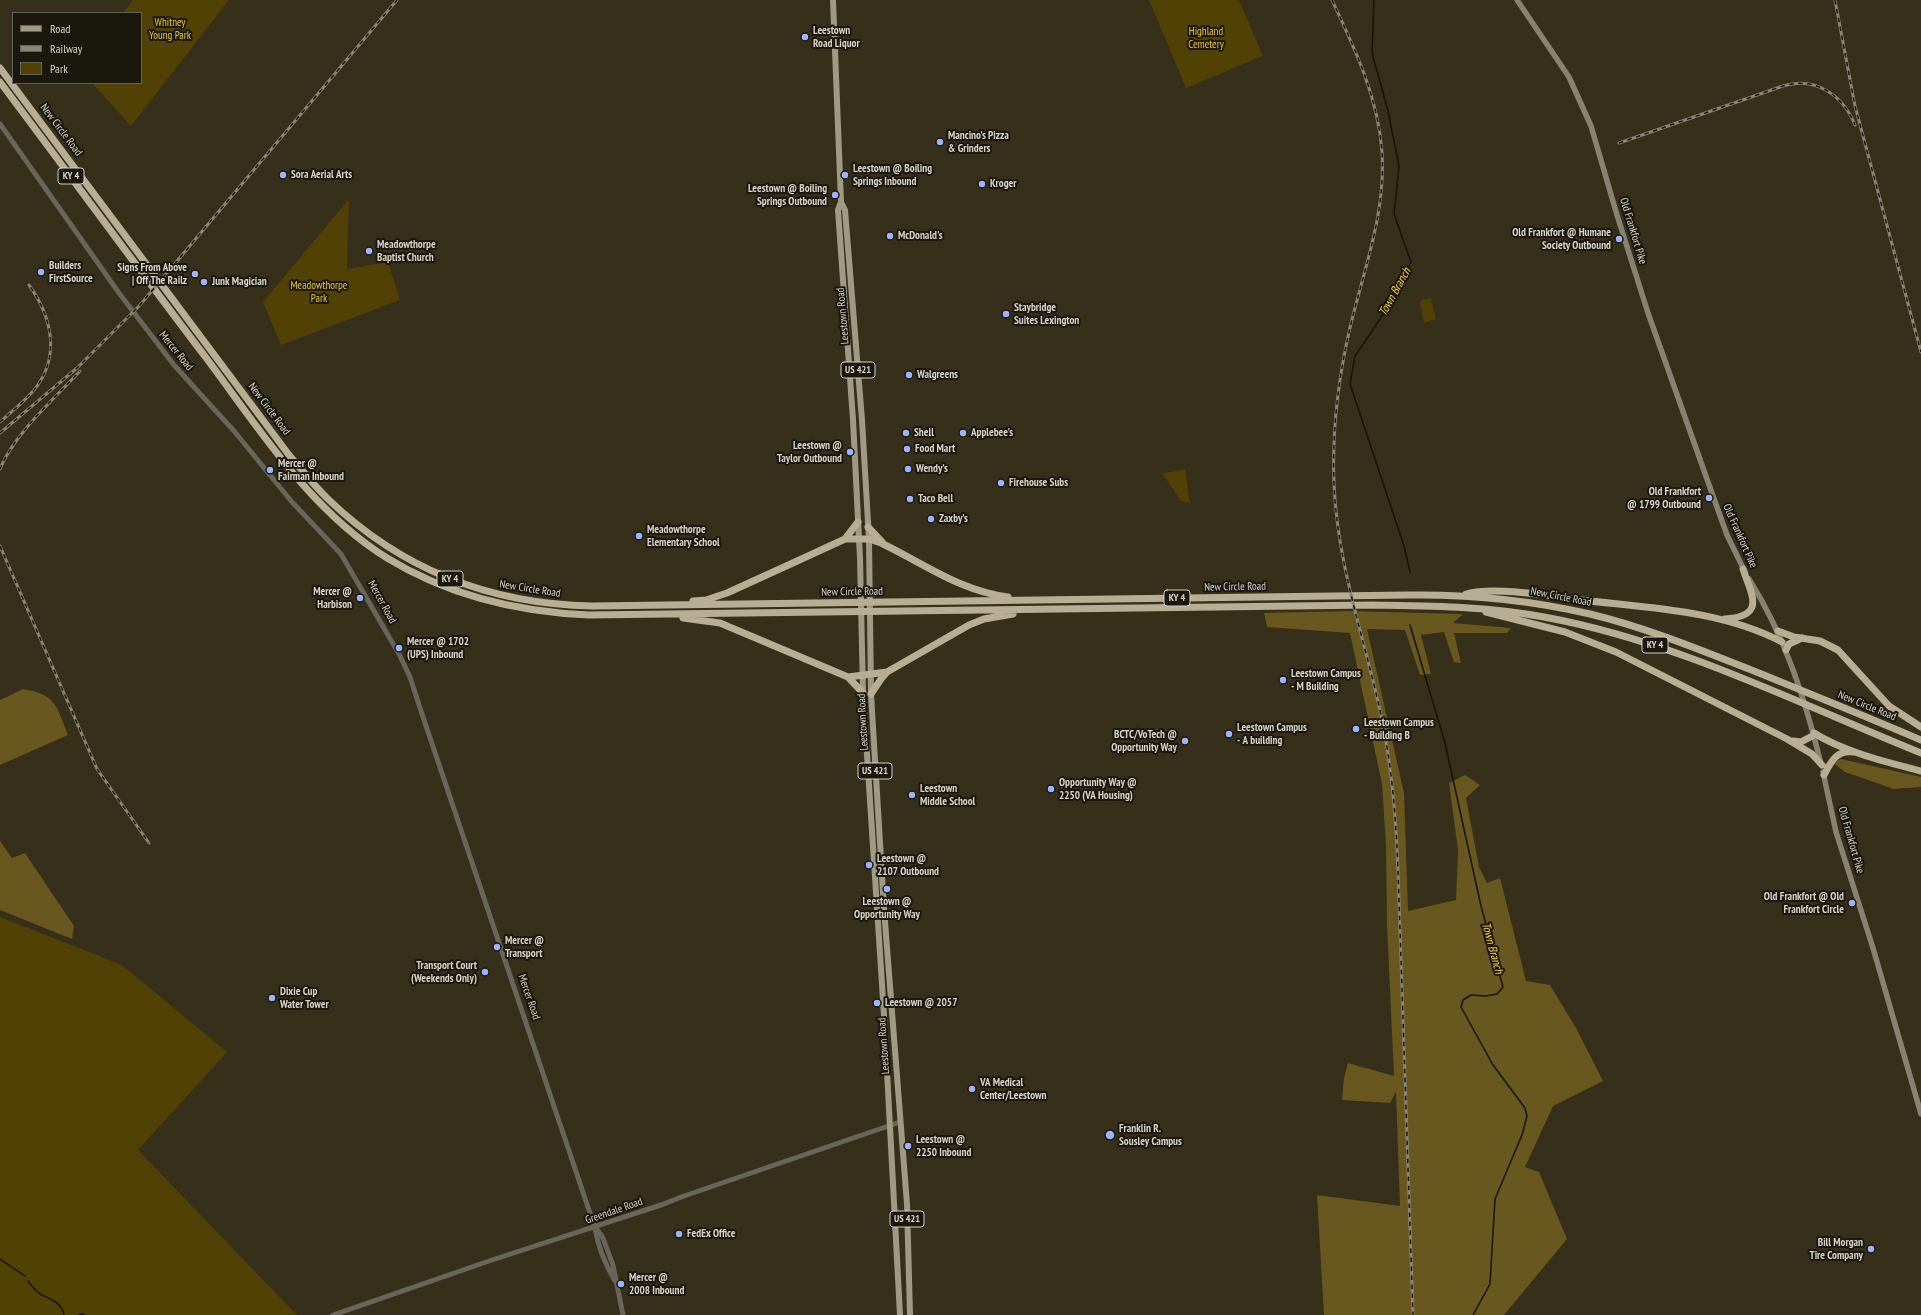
<!DOCTYPE html>
<style>
body{margin:0}
#map{position:relative;width:1921px;height:1315px;overflow:hidden;background:#362f19;font-family:"PT Sans Narrow",sans-serif}
canvas{display:block}
.legend{position:absolute;left:12px;top:12px;width:130px;height:72px;box-sizing:border-box;background:#1a170e;border:1px solid #656257;margin:0;padding:5px 7px;list-style:none;font-size:12px;color:#d6d2c5}
.legend li{display:flex;align-items:center;gap:8px;height:20px}
.legend b{width:20px;border:1px solid #656257}
</style>
<div id="map">
<canvas width="1921" height="1315"></canvas>
<ul class="legend">
<li><b style="height:5px;background:#a09984"></b>Road</li>
<li><b style="height:5px;background:#8b8574"></b>Railway</li>
<li><b style="height:11px;background:#514104"></b>Park</li>
</ul>
</div>
<script>
const g = document.querySelector('canvas').getContext('2d');
g.lineJoin = 'round';
function paint(path, color) { g.fillStyle = color; g.fill(path, 'evenodd'); }
function strokePath(path, color, width, dash) { g.strokeStyle = color; g.lineWidth = width; g.lineCap = dash ? 'butt' : 'round'; g.setLineDash(dash || []); g.stroke(path); }
function label(font, color, halo, rows, align = 'center') {
  g.font = font + ' "PT Sans Narrow",sans-serif'; g.lineWidth = 4; g.setLineDash([]); g.textBaseline = 'middle'; g.strokeStyle = halo; g.fillStyle = color; for (const [text, x, y, turn = 0] of rows) {
    g.save(); g.translate(x, y); g.rotate((+turn || 0) * Math.PI / 180); g.textAlign = isNaN(turn) ? turn : align; if (halo) g.strokeText(text, 0, 0); g.fillText(text, 0, 0); g.restore();
  }
}
paint(new Path2D(`
 M 133,0 L 229,0 L 131,126 L 92,83 L 141,83 L 141,13 L 123,13 Z
 M 1149,0 L 1239,0 L 1263,56 L 1186,88 Z
 M 349,199 L 347,269 L 388,262 L 400,300 L 281,345 L 263,302 Z
 M 1431,298 L 1436,319 L 1424,323 L 1420,303 L 1421,300 Z
 M 1185,470 L 1190,503 L 1181,501 L 1162,473 Z
 M 0,917 L 122,965 L 227,1052 L 138,1150 L 297,1315 L 0,1315 Z`), '#514104');
paint(new Path2D(`
 M 1349,611 L 1463,614 L 1453,623 L 1511,628 L 1507,633 L 1454,633 L 1461,663 L 1454,662 L 1444,632 L 1421,635 L 1431,674 L 1420,675 L 1405,630 L 1367,629 L 1404,793 L 1408,911 L 1456,900 L 1458,850 L 1449,783 L 1465,775 L 1480,785 L 1466,798 L 1479,867 L 1487,883 L 1500,878 L 1526,981 L 1550,985 L 1576,1028 L 1603,1081 L 1553,1106 L 1525,1167 L 1539,1172 L 1567,1239 L 1504,1315 L 1324,1315 L 1317,1195 L 1400,1206 L 1396,1092 L 1390,1103 L 1342,1100 L 1344,1078 L 1348,1063 L 1394,1076 L 1387,925 L 1386,845 L 1382,784 L 1350,633 L 1267,627 L 1264,613 Z
 M 23,689 C 56,694 57,707 68,735 L 0,765 L 0,700 Z
 M 1841,759 L 1921,777 L 1921,787 L 1894,789 L 1845,772 L 1833,763 Z
 M 0,841 L 12,858 L 25,853 L 74,926 L 72,939 L 0,910 Z`), '#68571f');
strokePath(new Path2D(`
 M 1374,0 L 1372,53 L 1388,111 L 1399,166 L 1394,214 L 1411,262 L 1393,300 L 1355,356 L 1350,384 L 1404,546 L 1410,572
 M 1410,625 L 1445,743 L 1481,906 L 1503,987 L 1497,994 L 1486,996 L 1471,995 L 1463,1000 L 1461,1007 L 1493,1065 L 1525,1108 L 1527,1116 L 1522,1135 L 1495,1199 L 1490,1284 L 1473,1315
 M 0,1259 L 25,1276
 M 28,1281 C 32,1286 36,1292 42,1295 C 51,1299 62,1303 64,1315
 M 79,1315 L 82,1314 L 84,1315`), '#181406', 1.5);
strokePath(new Path2D(`
 M 0,124 L 119,293 L 174,365 L 234,431 L 292,502 L 341,554 L 399,654 L 410,677 L 421,711 L 595,1228 C 598,1247 605,1264 615,1281
 M 596,1228 L 603,1238 L 613,1265 L 623,1315
 M 333,1315 L 489,1261 L 661,1205 L 684,1196 L 900,1122`), '#68655a', 5);
strokePath(new Path2D(`
 M 1517,0 L 1569,77 L 1591,126 L 1617,215 L 1648,313 L 1713,496 L 1727,535 L 1745,572
 M 1749,579 C 1785,636 1805,699 1821,764
 M 1823,772 L 1836,832 L 1873,948 L 1921,1114`), '#888272', 5.5);
strokePath(new Path2D(`
 M 833,0 L 841,202 L 838,210 L 853,420 L 860,558 L 863,693 L 884,1015 L 900,1315
 M 841,202 L 845,210 L 862,420 L 869,539 L 871,694 L 884,909 L 907,1204 L 910,1315`), '#a09984', 6);
strokePath(new Path2D(`
 M 0,68 L 289,455 C 302,470 315,487 329,500 C 403,571 491,604 592,606 L 1407,595 C 1469,594 1530,600 1590,614 C 1648,628 1703,651 1759,673 C 1813,695 1867,717 1921,740
 M 0,82 C 69,174 137,267 207,359 C 260,430 310,510 387,558 C 449,596 518,612 589,615 L 1372,605 C 1429,606 1487,606 1544,617 C 1676,641 1797,703 1921,753
 M 868,527 L 882,542
 M 845,539 L 869,539 L 881,543 C 923,563 960,591 1008,597
 M 1466,594 C 1494,586 1551,596 1581,600 C 1649,608 1721,610 1782,642
 M 693,601 L 706,600 L 727,593 L 795,562 L 845,539 L 858,522
 M 1486,612 L 1565,632 L 1616,652 L 1787,739 L 1812,754 L 1822,765
 M 683,618 L 720,623 L 848,677 L 887,672
 M 1725,619 C 1766,616 1752,596 1743,569
 M 1778,631 L 1794,637 L 1820,641 L 1838,650 L 1889,706 L 1921,727
 M 1786,650 L 1789,644 L 1802,638
 M 848,677 L 863,693
 M 871,694 L 881,679 L 887,672 L 969,625 L 984,619 L 1013,614
 M 1814,733 C 1844,752 1887,762 1921,771
 M 1793,741 L 1801,742 L 1814,735
 M 1824,775 C 1831,762 1836,750 1853,752`), '#b7ae94', 7);
const rail = new Path2D(`
 M 1332,0 C 1355,49 1378,97 1382,152 C 1386,215 1363,271 1349,332 C 1338,381 1332,432 1334,483 C 1337,564 1364,636 1381,715 C 1392,766 1396,818 1398,870 L 1413,1315
 M 1835,0 L 1855,106 L 1921,352
 M 1619,143 L 1783,86 C 1815,76 1843,95 1855,125
 M 0,422 C 11,412 24,402 34,390 C 61,357 52,317 29,285
 M 0,433 L 77,368 L 140,305 L 397,0
 M 0,469 C 14,434 54,399 80,371
 M 0,546 L 97,769 L 149,843`);
strokePath(rail, '#8b8574', 3);
strokePath(rail, '#1a170e', 1.5, [4.5]);
for (const [x, y, r, color] of [
 [805,37,4,"#9eb3fd"],
 [940,142,4,"#9eb3fd"],
 [283,175,4,"#9eb3fd"],
 [845,175,4,"#9eb3fd"],
 [982,184,4,"#9eb3fd"],
 [835,195,4,"#9eb3fd"],
 [890,236,4,"#9eb3fd"],
 [1619,239,4,"#9eb3fd"],
 [369,251,4,"#9eb3fd"],
 [41,272,4,"#9eb3fd"],
 [195,274,4,"#9eb3fd"],
 [204,282,4,"#9eb3fd"],
 [1006,314,4,"#9eb3fd"],
 [909,375,4,"#9eb3fd"],
 [906,433,4,"#9eb3fd"],
 [963,433,4,"#9eb3fd"],
 [907,449,4,"#9eb3fd"],
 [850,452,4,"#9eb3fd"],
 [908,469,4,"#9eb3fd"],
 [270,470,4,"#9eb3fd"],
 [1001,483,4,"#9eb3fd"],
 [1709,498,4,"#9eb3fd"],
 [910,499,4,"#9eb3fd"],
 [931,519,4,"#9eb3fd"],
 [639,536,4,"#9eb3fd"],
 [360,598,4,"#9eb3fd"],
 [399,648,4,"#9eb3fd"],
 [1283,680,4,"#9eb3fd"],
 [1356,729,4,"#9eb3fd"],
 [1229,734,4,"#9eb3fd"],
 [1185,741,4,"#9eb3fd"],
 [1051,789,4,"#9eb3fd"],
 [912,795,4,"#9eb3fd"],
 [869,865,4,"#9eb3fd"],
 [887,889,4,"#9eb3fd"],
 [1852,903,4,"#9eb3fd"],
 [497,947,4,"#9eb3fd"],
 [485,972,4,"#9eb3fd"],
 [272,998,4,"#9eb3fd"],
 [877,1003,4,"#9eb3fd"],
 [972,1089,4,"#9eb3fd"],
 [1110,1135,5,"#9eb3fd"],
 [908,1146,4,"#9eb3fd"],
 [679,1234,4,"#9eb3fd"],
 [1871,1249,4,"#9eb3fd"],
 [621,1284,4,"#9eb3fd"]
]) { const dot = new Path2D(); dot.arc(x, y, r, 0, 2 * Math.PI); g.fillStyle = color; g.fill(dot); strokePath(dot, '#1a170e', 1.5); }
for (const [x, y, w] of [
 [71,176,26],
 [858,370,34],
 [450,579,26],
 [1177,598,26],
 [1655,645,26],
 [875,771,34],
 [907,1219,34]
]) { const box = new Path2D(); box.roundRect(x - w / 2, y - 8, w, 16, 3); g.fillStyle = '#1a170e'; g.fill(box); strokePath(box, '#d6d2c5', 1); }
label('bold 10px', '#d6d2c5', null, [
 ["KY 4",71,176],
 ["US 421",858,370],
 ["KY 4",450,579],
 ["KY 4",1177,598],
 ["KY 4",1655,645],
 ["US 421",875,771],
 ["US 421",907,1219]
]);
label('11px', '#f3c938', '#1a170e', [
 ["Whitney",170,23],
 ["Young Park",170,36],
 ["Highland",1206,32],
 ["Cemetery",1206,45],
 ["Meadowthorpe",319,286],
 ["Park",319,299]
]);
label('bold 11px', '#d6d2c5', '#1a170e', [
 ["Leestown",813,31],
 ["Road Liquor",813,44],
 ["Mancino's Pizza",948,136],
 ["& Grinders",948,149],
 ["Leestown @ Boiling",853,169],
 ["Springs Inbound",853,182],
 ["Sora Aerial Arts",291,175],
 ["Kroger",990,184],
 ["Leestown @ Boiling",827,189,"right"],
 ["Springs Outbound",827,202,"right"],
 ["Old Frankfort @ Humane",1611,233,"right"],
 ["Society Outbound",1611,246,"right"],
 ["McDonald's",898,236],
 ["Meadowthorpe",377,245],
 ["Baptist Church",377,258],
 ["Builders",49,266],
 ["FirstSource",49,279],
 ["Signs From Above",187,268,"right"],
 ["| Off The Railz",187,281,"right"],
 ["Junk Magician",212,282],
 ["Staybridge",1014,308],
 ["Suites Lexington",1014,321],
 ["Walgreens",917,375],
 ["Shell",914,433],
 ["Applebee's",971,433],
 ["Leestown @",842,446,"right"],
 ["Taylor Outbound",842,459,"right"],
 ["Food Mart",915,449],
 ["Mercer @",278,464],
 ["Fairman Inbound",278,477],
 ["Wendy's",916,469],
 ["Firehouse Subs",1009,483],
 ["Old Frankfort",1701,492,"right"],
 ["@ 1799 Outbound",1701,505,"right"],
 ["Taco Bell",918,499],
 ["Zaxby's",939,519],
 ["Meadowthorpe",647,530],
 ["Elementary School",647,543],
 ["Mercer @",352,592,"right"],
 ["Harbison",352,605,"right"],
 ["Mercer @ 1702",407,642],
 ["(UPS) Inbound",407,655],
 ["Leestown Campus",1291,674],
 ["- M Building",1291,687],
 ["Leestown Campus",1364,723],
 ["- Building B",1364,736],
 ["Leestown Campus",1237,728],
 ["- A building",1237,741],
 ["BCTC/VoTech @",1177,735,"right"],
 ["Opportunity Way",1177,748,"right"],
 ["Opportunity Way @",1059,783],
 ["2250 (VA Housing)",1059,796],
 ["Leestown",920,789],
 ["Middle School",920,802],
 ["Leestown @",877,859],
 ["2107 Outbound",877,872],
 ["Old Frankfort @ Old",1844,897,"right"],
 ["Frankfort Circle",1844,910,"right"],
 ["Leestown @",887,902,"center"],
 ["Opportunity Way",887,915,"center"],
 ["Mercer @",505,941],
 ["Transport",505,954],
 ["Transport Court",477,966,"right"],
 ["(Weekends Only)",477,979,"right"],
 ["Dixie Cup",280,992],
 ["Water Tower",280,1005],
 ["Leestown @ 2057",885,1003],
 ["VA Medical",980,1083],
 ["Center/Leestown",980,1096],
 ["Franklin R.",1119,1129],
 ["Sousley Campus",1119,1142],
 ["Leestown @",916,1140],
 ["2250 Inbound",916,1153],
 ["FedEx Office",687,1234],
 ["Bill Morgan",1863,1243,"right"],
 ["Tire Company",1863,1256,"right"],
 ["Mercer @",629,1278],
 ["2008 Inbound",629,1291]
], 'left');
label('11px', '#d6d2c5', '#1a170e', [
 ["New Circle Road",61,130,53],
 ["Old Frankfort Pike",1633,231,73],
 ["Leestown Road",843,316,-95],
 ["Mercer Road",176,351,51],
 ["New Circle Road",269,409,53],
 ["Old Frankfort Pike",1740,536,66],
 ["New Circle Road",1235,587,-1],
 ["New Circle Road",530,589,9],
 ["New Circle Road",852,592,-1],
 ["New Circle Road",1561,597,11],
 ["Mercer Road",382,602,61],
 ["New Circle Road",1867,706,22],
 ["Leestown Road",863,722,-93],
 ["Old Frankfort Pike",1851,840,74],
 ["Mercer Road",529,997,71],
 ["Leestown Road",884,1046,-94],
 ["Greendale Road",614,1211,-19]
]);
label('italic 12px', '#fed346', '#1a170e', [
 ["Town Branch",1395,292,-61],
 ["Town Branch",1492,948,75]
]);
</script>
